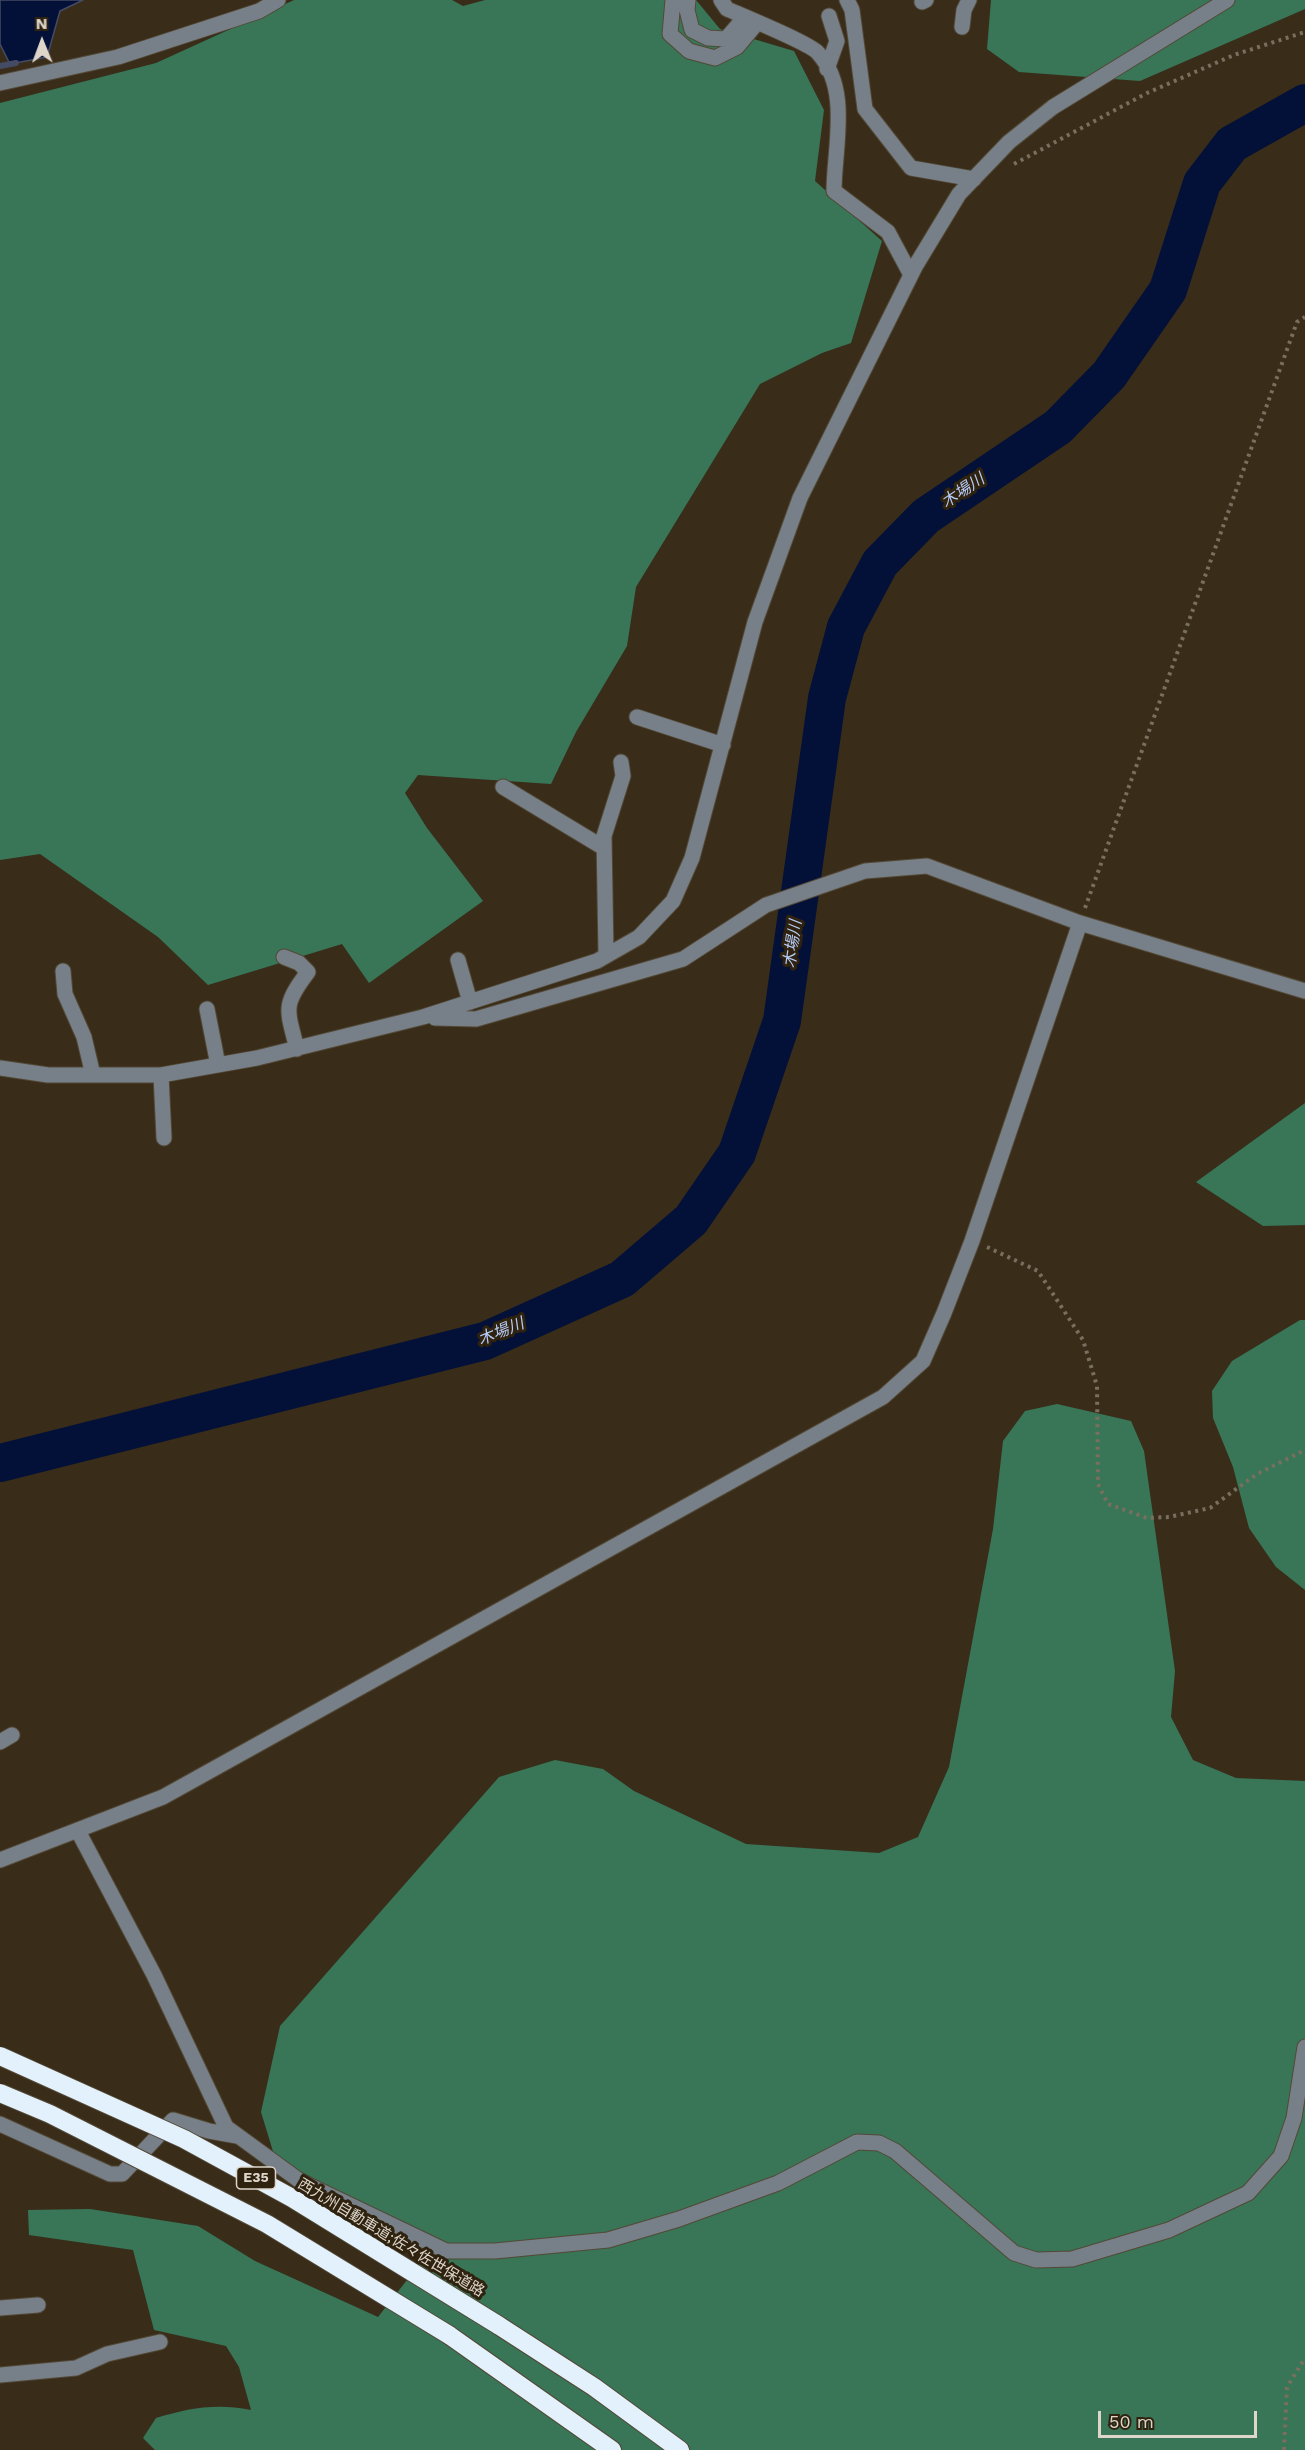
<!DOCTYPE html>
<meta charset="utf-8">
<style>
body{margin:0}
#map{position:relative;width:1305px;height:2450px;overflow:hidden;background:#392d1a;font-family:"Work Sans",sans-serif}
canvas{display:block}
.north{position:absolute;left:12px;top:12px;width:60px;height:60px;-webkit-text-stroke:4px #2f2310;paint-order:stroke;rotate:359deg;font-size:16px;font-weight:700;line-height:24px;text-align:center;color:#ded6cb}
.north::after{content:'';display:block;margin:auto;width:21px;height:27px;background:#ded6cb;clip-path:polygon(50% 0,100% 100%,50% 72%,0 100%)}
.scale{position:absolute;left:1098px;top:2411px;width:159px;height:27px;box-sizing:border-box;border:3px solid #ded6cb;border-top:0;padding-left:8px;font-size:18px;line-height:21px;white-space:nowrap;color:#ded6cb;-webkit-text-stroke:4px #2f2310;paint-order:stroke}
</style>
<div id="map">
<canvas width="1305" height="2450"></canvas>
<div class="north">N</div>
<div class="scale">50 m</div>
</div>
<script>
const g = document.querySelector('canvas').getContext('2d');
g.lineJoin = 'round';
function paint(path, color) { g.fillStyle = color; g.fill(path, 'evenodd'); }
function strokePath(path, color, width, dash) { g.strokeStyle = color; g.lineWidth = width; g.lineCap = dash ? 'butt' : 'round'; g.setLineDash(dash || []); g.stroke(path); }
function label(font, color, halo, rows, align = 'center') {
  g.font = font + ' "Work Sans","Noto Sans JP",sans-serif'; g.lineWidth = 6; g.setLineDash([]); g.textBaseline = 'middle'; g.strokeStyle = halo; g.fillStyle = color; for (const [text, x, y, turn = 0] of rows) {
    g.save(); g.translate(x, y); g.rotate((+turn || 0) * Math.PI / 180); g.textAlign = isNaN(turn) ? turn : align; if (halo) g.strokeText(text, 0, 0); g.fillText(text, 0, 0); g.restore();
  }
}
paint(new Path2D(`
 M 294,0 L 452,0 L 463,6 L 485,0 L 696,0 L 720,29 L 794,51 L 824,110 L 815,181 L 882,241 L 851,343 L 822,353 L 760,384 L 636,587 L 627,646 L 576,732 L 551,784 L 418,775 L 405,793 L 427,828 L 483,901 L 369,983 L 342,944 L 208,985 L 158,937 L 40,854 L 0,860 L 0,103 L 156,63 Z
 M 991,0 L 1305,0 L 1305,9 L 1140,81 L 1019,72 L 987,49 Z
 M 1305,1103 L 1305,1225 L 1263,1226 L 1196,1182 Z
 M 1300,1320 L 1305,1320 L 1305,1590 L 1276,1567 L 1249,1528 L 1233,1467 L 1213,1418 L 1212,1391 L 1232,1361 Z
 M 1057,1404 L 1131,1421 L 1144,1451 L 1175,1671 L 1171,1717 L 1193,1760 L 1236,1778 L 1305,1781 L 1305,2450 L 155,2450 L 143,2438 L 156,2418 C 189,2408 216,2403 251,2410 L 239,2367 L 226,2346 L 154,2330 L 133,2250 L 29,2235 L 28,2210 L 90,2209 L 198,2226 L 255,2261 L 378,2317 L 436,2243 L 275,2158 L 261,2112 L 280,2026 L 499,1777 L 555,1760 L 603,1769 L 634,1791 L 746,1844 L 879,1853 L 918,1837 L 949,1767 L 993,1529 L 1003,1441 L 1025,1411 Z`), '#387657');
const water = new Path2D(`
 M 0,0 L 83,0 L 60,11 L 47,57 L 10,64 L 0,44 Z`);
paint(water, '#031038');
strokePath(water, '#454b64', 1.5);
strokePath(new Path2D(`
 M 0,66 L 16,63`), '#454b64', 6);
strokePath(new Path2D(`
 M 0,1463 L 485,1341 L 622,1279 L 691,1220 L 737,1153 L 782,1021 L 827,698 L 846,627 L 880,563 L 926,516 L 1058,427 L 1109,375 L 1168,290 L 1202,183 L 1232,144 L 1305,103`), '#031038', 38);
const minor = new Path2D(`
 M 673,0 L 670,34 L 689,51 L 715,58 L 737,47 L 757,23
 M 688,0 L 687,10 L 692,30 L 708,38 L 726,39 L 745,17
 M 721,0 L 727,9 C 743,16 811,44 818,53 C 851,89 834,148 834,191 L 888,232 L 911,275
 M 847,0 L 852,10 L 865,109 L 911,168 L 974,179
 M 922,2 L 926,0
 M 962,27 L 964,10 L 969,0
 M 827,69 L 837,41 L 829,16
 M 0,83 L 118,57 L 259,11 L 278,0
 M 637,717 L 723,745
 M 503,787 L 604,848
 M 606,955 L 604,836 L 623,776 L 621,762
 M 284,957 L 299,963 L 308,972 C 282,1006 287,1009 297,1049
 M 458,960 L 470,1002
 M 63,971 L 65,994 L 84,1037 L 93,1075
 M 207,1009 L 218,1065
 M 435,1018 L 476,1019 L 683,959 L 766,905 L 865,871 L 927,866 L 1080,923 L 1305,991
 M 0,1068 L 48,1075 L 161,1075 L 257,1058 L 423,1017 L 597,961 L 639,937 L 673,901 L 692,858 L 755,622 L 800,498 L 916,265 L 959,194 L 1009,142 L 1053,107 L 1227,0
 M 161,1075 L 164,1138
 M 0,1742 L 12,1735
 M 78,1831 L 154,1975 L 226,2127 L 300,2181 L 446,2251 L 495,2251 L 608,2240 L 679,2219 L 778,2183 L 857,2142 L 879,2143 L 895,2151 L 1014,2253 L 1036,2260 L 1072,2259 L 1169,2230 L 1248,2193 L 1281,2156 L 1294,2118 L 1305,2047
 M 0,1860 L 163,1797 L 883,1397 L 923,1361 L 944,1313 L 972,1241 L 1080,923
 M 0,2124 L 110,2174 L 122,2174 L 173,2120 L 209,2131 L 237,2136
 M 0,2308 L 38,2305
 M 0,2375 L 76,2368 L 107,2354 L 160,2342`);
const highway = new Path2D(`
 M 498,2325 L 594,2387 L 680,2450
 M 449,2335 L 612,2450`);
strokePath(minor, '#534836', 17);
strokePath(highway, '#534836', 20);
strokePath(new Path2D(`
 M 1014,164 L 1147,93 L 1234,55 L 1305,32
 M 1085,908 L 1297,322 L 1305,317
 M 987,1247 L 1038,1271 L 1083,1340 L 1097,1386 L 1098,1484 L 1108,1504 L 1147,1518 L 1169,1517 L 1210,1508 L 1257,1474 L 1305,1450
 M 1284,2450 L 1287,2387 L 1305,2358`), '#796f5f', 4, [3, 4.5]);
strokePath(minor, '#778088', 15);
strokePath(highway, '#e3f1fc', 18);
const highwayBridge = new Path2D(`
 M 0,2056 L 184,2139 L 292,2198 L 498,2325
 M 0,2093 L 50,2114 L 267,2224 L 449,2335`);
strokePath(highwayBridge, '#534836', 20, []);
strokePath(highwayBridge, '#e3f1fc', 18);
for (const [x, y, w] of [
 [256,2178,39]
]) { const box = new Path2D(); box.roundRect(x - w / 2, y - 11, w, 22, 4.5); g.fillStyle = '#2f2310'; g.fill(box); strokePath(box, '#ded6cb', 1.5); }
label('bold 14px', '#ded6cb', null, [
 ["E35",256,2178]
]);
label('15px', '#ded6cb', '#2f2310', [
 ["西九州自動車道;佐々佐世保道路",391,2238,31]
]);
label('italic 16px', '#b6cbf8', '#2f2310', [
 ["木場川",963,491,-34],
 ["木場川",793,944,-82],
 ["木場川",501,1332,-22]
]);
</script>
